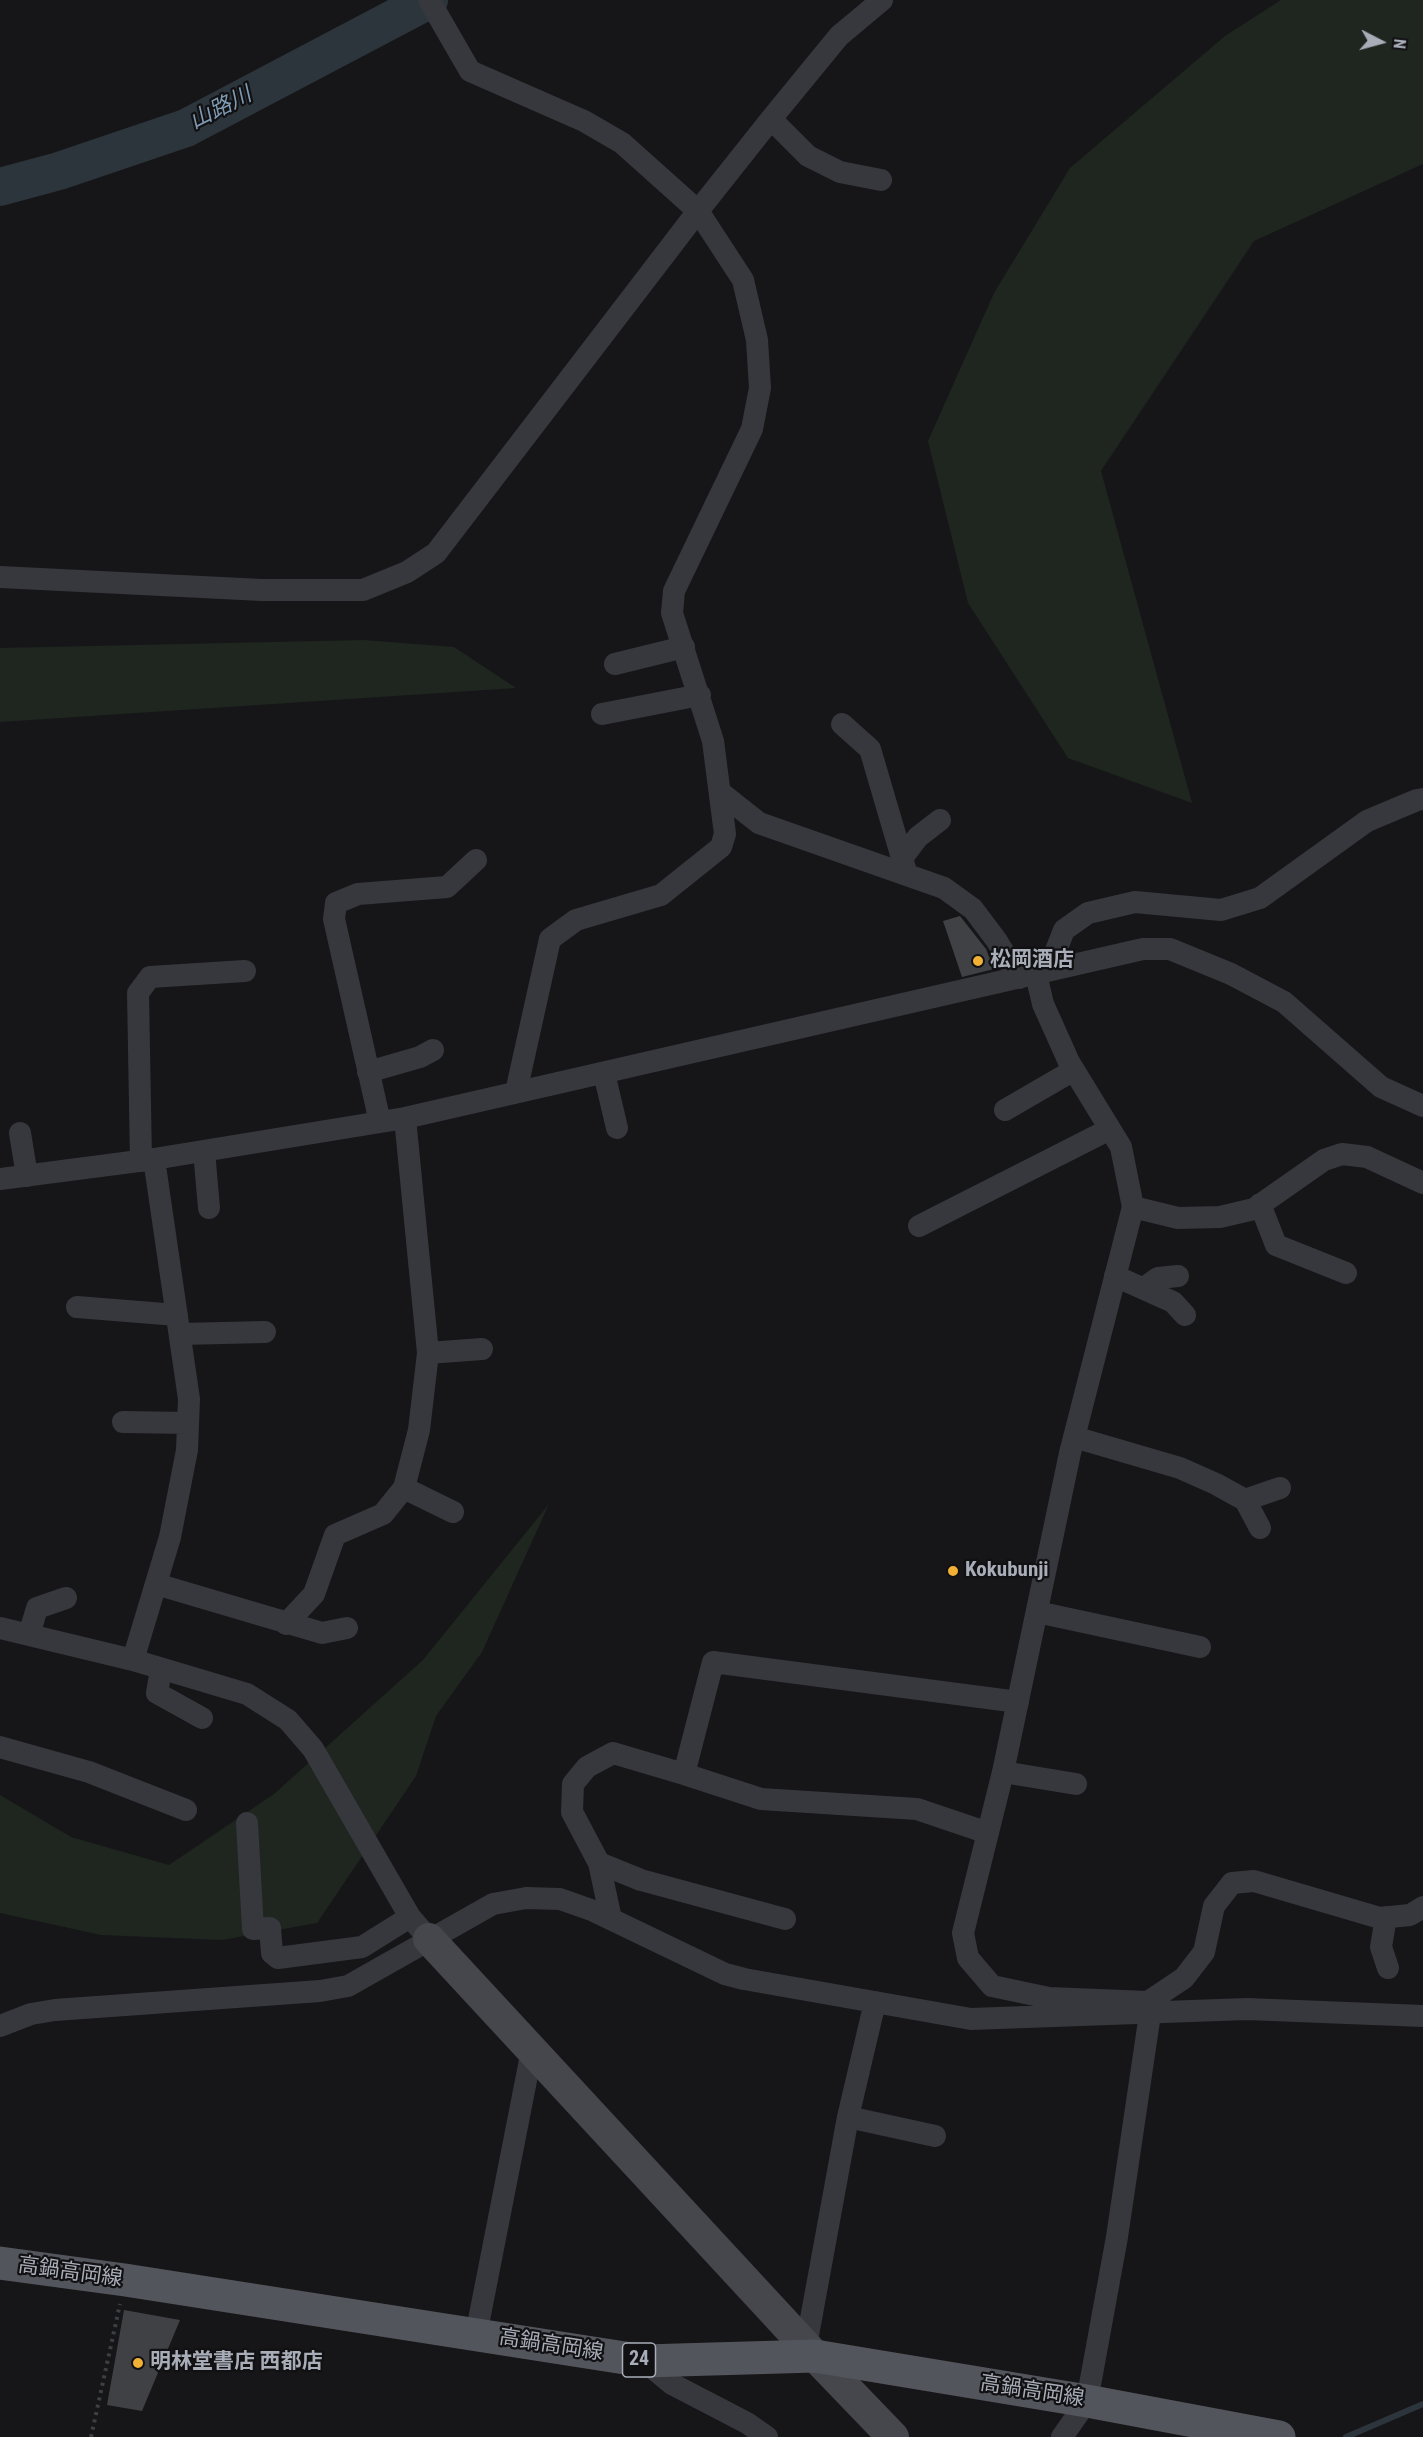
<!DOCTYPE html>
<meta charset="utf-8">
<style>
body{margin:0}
#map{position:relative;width:1423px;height:2437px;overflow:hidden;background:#161618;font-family:"Roboto Condensed",sans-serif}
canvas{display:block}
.north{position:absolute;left:1351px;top:12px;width:60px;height:60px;-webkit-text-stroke:4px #111113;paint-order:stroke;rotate:96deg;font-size:16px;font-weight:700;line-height:24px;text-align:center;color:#a8adb8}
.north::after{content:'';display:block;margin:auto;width:21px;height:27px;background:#a8adb8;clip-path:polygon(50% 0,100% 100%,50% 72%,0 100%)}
</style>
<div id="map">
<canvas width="1423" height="2437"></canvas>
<div class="north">N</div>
</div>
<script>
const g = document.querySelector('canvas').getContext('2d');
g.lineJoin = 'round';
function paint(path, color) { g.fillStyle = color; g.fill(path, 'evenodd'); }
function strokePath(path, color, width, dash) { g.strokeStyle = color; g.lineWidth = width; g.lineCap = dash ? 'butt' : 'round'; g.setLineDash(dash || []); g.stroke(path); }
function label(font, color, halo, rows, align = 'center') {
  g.font = font + ' "Roboto Condensed","Noto Sans JP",sans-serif'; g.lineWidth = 4.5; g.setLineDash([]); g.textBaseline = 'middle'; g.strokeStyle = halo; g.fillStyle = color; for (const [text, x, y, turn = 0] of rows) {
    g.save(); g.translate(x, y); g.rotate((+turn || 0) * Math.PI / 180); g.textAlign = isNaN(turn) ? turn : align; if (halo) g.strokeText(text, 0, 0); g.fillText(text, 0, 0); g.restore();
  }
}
paint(new Path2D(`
 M 1281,0 L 1423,0 L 1423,164 L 1254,241 L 1101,471 L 1192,803 L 1068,758 L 968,603 L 928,441 L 994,293 L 1070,168 L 1225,36 Z
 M 364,640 L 454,647 L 516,688 L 0,722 L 0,648 Z
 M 549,1504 L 482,1652 L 436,1716 L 416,1776 L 317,1923 L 222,1940 L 101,1935 L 0,1913 L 0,1795 L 71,1837 L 169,1865 L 274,1794 L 423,1660 Z`), '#1e261f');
strokePath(new Path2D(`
 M 1346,2437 L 1423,2404`), '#2c353c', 6);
strokePath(new Path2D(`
 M 0,187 L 59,171 L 186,128 L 429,0`), '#2c353c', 38);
paint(new Path2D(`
 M 960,916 L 986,949 L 994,969 L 962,977 L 943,921 Z
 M 124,2310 L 180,2320 L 142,2411 L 107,2405 Z`), '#404145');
strokePath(new Path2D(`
 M 91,2437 L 120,2304`), '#3d3f44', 4, [3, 4.5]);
strokePath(new Path2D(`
 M 429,0 L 470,71 L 584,121 L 622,143 L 698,211 L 743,280 L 757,340 L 760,388 L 752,429 L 674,591 L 672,613 L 713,741 L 725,834 L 721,847 L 661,895 L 576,920 L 550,939 L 516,1092
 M 771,119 L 808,156 L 840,172 L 881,180
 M 0,577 L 262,590 L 363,590 L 407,572 L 436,553 L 698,211 L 771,119 L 839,36 L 882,0
 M 615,664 L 684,647
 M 602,714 L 700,695
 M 842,724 L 870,749 L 907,875
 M 721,793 L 759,823 L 944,888 L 973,909 L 997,941 L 1019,978
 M 902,858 L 918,837 L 940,820
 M 1048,971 L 1064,930 L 1088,913 L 1135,902 L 1221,910 L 1260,898 L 1367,821 L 1417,800 L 1423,799
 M 1036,974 L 1043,1004 L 1069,1062 L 1121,1147 L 1133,1207 L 1070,1453 L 1003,1772 L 963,1933 L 968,1958 L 992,1986 L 1049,1998 L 1148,2002 L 1184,1978 L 1204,1952 L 1214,1906 L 1232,1883 L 1254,1881 L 1380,1918 L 1410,1915 L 1423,1907
 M 368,1072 L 420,1057 L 433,1050
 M 604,1073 L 617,1128
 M 1005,1110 L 1074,1070
 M 380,1122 L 334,919 L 336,903 L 358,894 L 447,887 L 476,860
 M 20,1133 L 27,1176
 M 204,1151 L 209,1208
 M 141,1161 L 138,993 L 150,977 L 245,971
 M 0,1179 L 154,1159 L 405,1118 L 1143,949 L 1170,949 L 1231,974 L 1284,1002 L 1381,1087 L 1423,1106
 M 1260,1204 L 1276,1245 L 1346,1273
 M 1133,1207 L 1178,1218 L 1220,1217 L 1254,1209 L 1324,1160 L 1342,1154 L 1367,1157 L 1423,1183
 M 919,1226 L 1110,1129
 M 1115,1276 L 1173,1302 L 1185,1315
 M 1144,1288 L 1158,1278 L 1178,1276
 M 77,1307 L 177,1315
 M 180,1334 L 265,1332
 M 428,1353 L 482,1349
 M 123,1422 L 188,1423
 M 1074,1437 L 1180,1468 L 1216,1484 L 1245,1500 L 1260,1528
 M 404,1488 L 453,1512
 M 1245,1500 L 1280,1488
 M 156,1584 L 322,1633 L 347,1628
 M 1037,1612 L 1200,1647
 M 286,1624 L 314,1594 L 335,1535 L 383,1514 L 404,1488 L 419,1430 L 428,1353 L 405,1118
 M 0,1628 L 133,1660 L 247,1694 L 288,1720 L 313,1749 L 410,1917 L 429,1939
 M 29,1635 L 37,1608 L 66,1598
 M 133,1660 L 170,1537 L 187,1450 L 189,1399 L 154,1159
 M 161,1669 L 157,1693 L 202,1718
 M 0,1747 L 89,1772 L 186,1810
 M 1003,1772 L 1076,1784
 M 247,1823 L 253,1929 L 270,1928 L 272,1953 L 278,1958 L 362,1947 L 410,1917
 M 988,1833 L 917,1809 L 761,1799 L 684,1774 L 713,1662 L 1018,1702
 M 599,1863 L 641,1880 L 785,1919
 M 1386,1917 L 1381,1947 L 1388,1968
 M 611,1919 L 599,1863 L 572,1812 L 573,1784 L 587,1767 L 613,1753 L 684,1774
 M 0,2026 L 31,2014 L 55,2010 L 320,1991 L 348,1986 L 493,1904 L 526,1898 L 560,1899 L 594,1911 L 725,1974 L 744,1979 L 971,2019 L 1247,2009 L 1423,2016
 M 848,2117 L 935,2136
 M 476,2335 L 532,2050
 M 806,2346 L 848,2117 L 875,2002
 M 644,2361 L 672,2384 L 747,2423 L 767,2437
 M 1062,2437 L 1087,2401 L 1117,2237 L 1150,2014 L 1148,2002`), '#37383d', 22);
strokePath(new Path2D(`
 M 429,1939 L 815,2356 L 893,2437`), '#45474d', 32);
strokePath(new Path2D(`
 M 0,2263 L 125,2280 L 644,2361 L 815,2356 L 1087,2401 L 1279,2437`), '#53555c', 33);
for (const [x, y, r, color] of [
 [978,961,6,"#f2b134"],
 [953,1571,6,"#f2b134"],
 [138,2363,6,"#f2b134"]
]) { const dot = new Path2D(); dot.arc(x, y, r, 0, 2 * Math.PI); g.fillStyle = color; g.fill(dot); strokePath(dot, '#111113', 2); }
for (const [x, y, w] of [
 [639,2360,33]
]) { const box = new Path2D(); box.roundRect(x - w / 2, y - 17, w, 34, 4.5); g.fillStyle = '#111113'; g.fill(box); strokePath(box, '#a8adb8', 1.5); }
label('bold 20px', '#a8adb8', null, [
 ["24",639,2360]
]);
label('bold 21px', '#a8adb8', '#111113', [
 ["松岡酒店",990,961],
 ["Kokubunji",965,1571],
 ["明林堂書店 西都店",150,2363]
], 'left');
label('21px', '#a8adb8', '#111113', [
 ["高鍋高岡線",70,2273,8],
 ["高鍋高岡線",551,2346,9],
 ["高鍋高岡線",1032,2392,9]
]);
label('italic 22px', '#7f9bb3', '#111113', [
 ["山路川",221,109,-27]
]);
</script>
